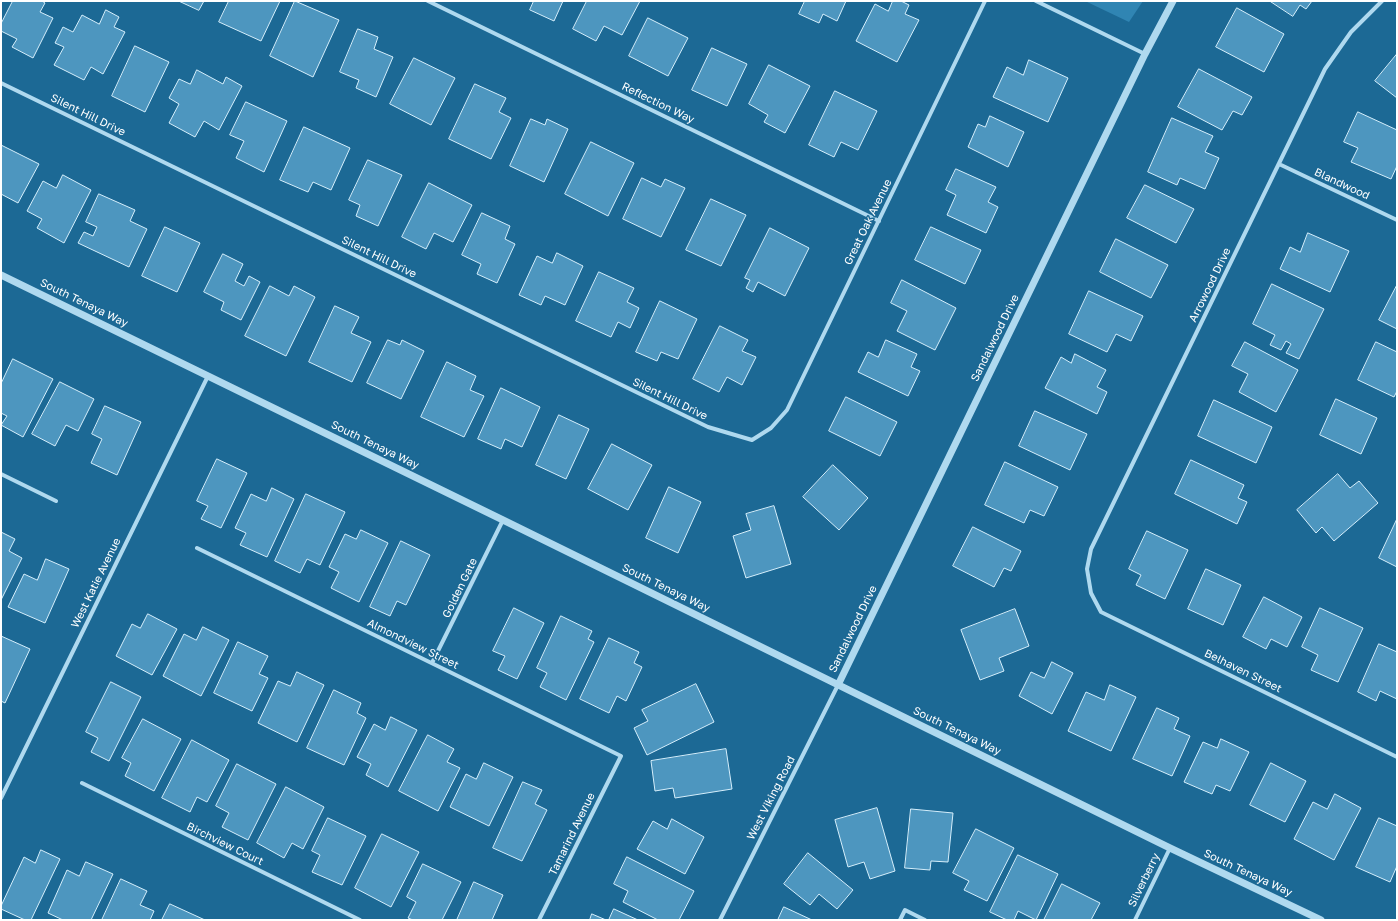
<!DOCTYPE html>
<style>
body{margin:0}
#map{position:relative;width:1398px;height:921px;overflow:hidden;background:#1c6995;font-family:"Golos Text",sans-serif}
canvas{display:block}
.frame{position:absolute;inset:0;border:2px solid #fff;pointer-events:none}
</style>
<div id="map">
<canvas width="1398" height="921"></canvas>
<div class="frame"></div>
</div>
<script>
const g = document.querySelector('canvas').getContext('2d');
g.lineJoin = 'round';
function paint(path, color) { g.fillStyle = color; g.fill(path, 'evenodd'); }
function strokePath(path, color, width, dash) { g.strokeStyle = color; g.lineWidth = width; g.lineCap = dash ? 'butt' : 'round'; g.setLineDash(dash || []); g.stroke(path); }
function label(font, color, halo, rows, align = 'center') {
  g.font = font + ' "Golos Text",sans-serif'; g.lineWidth = 3; g.setLineDash([]); g.textBaseline = 'middle'; g.strokeStyle = halo; g.fillStyle = color; for (const [text, x, y, turn = 0] of rows) {
    g.save(); g.translate(x, y); g.rotate((+turn || 0) * Math.PI / 180); g.textAlign = isNaN(turn) ? turn : align; if (halo) g.strokeText(text, 0, 0); g.fillText(text, 0, 0); g.restore();
  }
}
paint(new Path2D(`
 M 1085,1 L 1143,1 L 1129,22 Z`), '#3085b3');
const building = new Path2D(`
 M 13,1 L 42,1 L 45,3 L 40,12 L 53,18 L 33,58 L 12,47 L 17,39 L 1,31 L 1,24 Z
 M 179,1 L 204,1 L 199,10 Z
 M 229,1 L 280,1 L 261,41 L 219,22 Z
 M 295,1 L 339,20 L 313,77 L 270,56 Z
 M 534,1 L 563,1 L 554,21 L 530,10 Z
 M 587,1 L 640,1 L 622,35 L 604,26 L 596,41 L 573,29 Z
 M 805,1 L 846,1 L 837,21 L 823,14 L 819,23 L 799,14 Z
 M 893,1 L 901,1 L 909,5 L 905,14 L 919,20 L 897,62 L 856,41 L 875,4 L 888,11 Z
 M 1270,1 L 1312,1 L 1306,9 L 1300,5 L 1293,16 Z
 M 1237,8 L 1284,34 L 1264,72 L 1216,47 Z
 M 106,10 L 119,17 L 114,27 L 125,32 L 103,74 L 91,67 L 84,80 L 54,65 L 64,47 L 55,43 L 63,27 L 73,32 L 82,15 L 99,24 Z
 M 648,18 L 688,38 L 668,76 L 629,56 Z
 M 358,29 L 378,37 L 374,49 L 393,57 L 376,97 L 356,88 L 359,80 L 340,72 Z
 M 135,46 L 169,62 L 145,112 L 112,96 Z
 M 712,48 L 747,64 L 727,106 L 692,90 Z
 M 1397,54 L 1397,98 L 1375,81 Z
 M 414,58 L 455,78 L 431,125 L 390,104 Z
 M 1029,60 L 1068,78 L 1048,122 L 993,97 L 1007,67 L 1023,75 Z
 M 769,65 L 810,86 L 785,133 L 764,122 L 768,115 L 749,104 Z
 M 1199,69 L 1252,97 L 1242,115 L 1233,111 L 1222,130 L 1178,107 Z
 M 197,70 L 223,84 L 226,77 L 242,86 L 219,130 L 204,121 L 195,137 L 169,123 L 179,104 L 169,98 L 179,79 L 190,84 Z
 M 475,84 L 506,98 L 499,112 L 511,118 L 491,159 L 449,139 Z
 M 835,91 L 877,111 L 858,150 L 841,142 L 834,157 L 809,145 Z
 M 246,102 L 287,121 L 264,172 L 236,158 L 244,141 L 230,135 Z
 M 1358,112 L 1397,130 L 1397,166 L 1391,179 L 1351,162 L 1358,148 L 1344,142 Z
 M 990,116 L 1024,132 L 1008,167 L 968,147 L 978,124 L 985,127 Z
 M 1172,118 L 1213,136 L 1205,152 L 1219,158 L 1205,189 L 1180,178 L 1177,185 L 1148,172 Z
 M 531,119 L 545,125 L 547,119 L 568,129 L 544,182 L 510,166 Z
 M 304,127 L 350,148 L 331,190 L 313,182 L 308,192 L 280,180 Z
 M 591,142 L 634,163 L 608,216 L 565,194 Z
 M 1,145 L 39,164 L 18,203 L 1,194 Z
 M 368,160 L 402,175 L 378,226 L 356,216 L 360,205 L 349,200 Z
 M 956,169 L 996,187 L 988,202 L 998,207 L 986,233 L 947,215 L 956,195 L 946,190 Z
 M 63,175 L 91,190 L 64,243 L 37,228 L 42,219 L 27,211 L 43,181 L 56,188 Z
 M 642,178 L 661,187 L 665,179 L 685,188 L 661,237 L 623,219 Z
 M 429,183 L 472,205 L 453,242 L 434,233 L 426,249 L 402,237 Z
 M 1145,185 L 1194,209 L 1176,243 L 1127,218 Z
 M 99,194 L 135,210 L 130,221 L 147,229 L 129,267 L 78,243 L 84,232 L 93,236 L 97,227 L 86,222 Z
 M 711,199 L 746,215 L 721,266 L 686,250 Z
 M 482,213 L 510,226 L 505,239 L 515,244 L 497,283 L 477,274 L 481,264 L 462,255 Z
 M 165,227 L 200,243 L 177,292 L 142,276 Z
 M 931,227 L 981,250 L 965,284 L 915,260 Z
 M 770,228 L 809,248 L 785,296 L 758,282 L 753,292 L 746,288 L 750,280 L 745,278 Z
 M 1308,233 L 1349,251 L 1330,292 L 1280,269 L 1290,247 L 1300,252 Z
 M 1116,239 L 1168,265 L 1151,298 L 1100,272 Z
 M 557,253 L 583,266 L 565,305 L 545,296 L 541,305 L 519,295 L 537,256 L 552,263 Z
 M 223,254 L 243,264 L 235,281 L 244,286 L 249,276 L 260,282 L 241,320 L 221,310 L 224,302 L 204,292 Z
 M 599,272 L 634,288 L 627,302 L 639,308 L 630,328 L 618,322 L 611,337 L 576,321 Z
 M 902,280 L 956,308 L 935,350 L 897,331 L 907,311 L 891,303 Z
 M 1272,284 L 1324,309 L 1299,359 L 1286,353 L 1291,344 L 1286,341 L 1281,350 L 1270,345 L 1275,335 L 1253,324 Z
 M 1397,285 L 1397,329 L 1379,320 Z
 M 270,286 L 289,296 L 294,286 L 315,297 L 286,356 L 245,336 Z
 M 1089,291 L 1143,316 L 1131,341 L 1116,334 L 1107,352 L 1069,334 Z
 M 660,301 L 697,319 L 678,359 L 661,352 L 657,361 L 636,352 Z
 M 335,306 L 359,317 L 351,333 L 371,342 L 352,382 L 309,362 Z
 M 720,326 L 748,340 L 742,351 L 756,357 L 742,385 L 727,377 L 719,392 L 693,379 Z
 M 388,340 L 400,345 L 402,340 L 424,351 L 401,399 L 367,383 Z
 M 886,340 L 917,354 L 911,367 L 920,371 L 908,396 L 858,372 L 868,352 L 878,357 Z
 M 1245,342 L 1298,370 L 1276,412 L 1239,392 L 1248,374 L 1232,366 Z
 M 1376,342 L 1397,352 L 1397,391 L 1394,397 L 1358,380 Z
 M 1075,354 L 1106,370 L 1097,387 L 1107,392 L 1097,414 L 1045,388 L 1061,357 L 1071,363 Z
 M 13,359 L 53,379 L 23,437 L 1,425 L 7,416 L 1,413 L 1,384 Z
 M 447,362 L 476,376 L 470,390 L 484,396 L 464,437 L 421,417 Z
 M 60,382 L 94,399 L 78,431 L 66,425 L 55,446 L 32,434 Z
 M 501,388 L 540,407 L 522,447 L 505,439 L 501,449 L 478,439 Z
 M 846,397 L 897,422 L 880,456 L 829,431 Z
 M 1336,399 L 1377,418 L 1361,454 L 1320,435 Z
 M 1214,400 L 1272,427 L 1256,463 L 1198,436 Z
 M 105,406 L 141,422 L 117,475 L 91,463 L 102,439 L 92,434 Z
 M 1035,411 L 1087,434 L 1070,470 L 1019,446 Z
 M 559,415 L 589,429 L 566,479 L 536,465 Z
 M 612,444 L 652,465 L 628,510 L 588,489 Z
 M 217,459 L 247,473 L 221,528 L 201,519 L 208,506 L 197,501 Z
 M 1191,460 L 1244,485 L 1238,498 L 1247,502 L 1237,524 L 1175,494 Z
 M 1005,462 L 1058,487 L 1044,516 L 1030,510 L 1024,523 L 985,505 Z
 M 833,465 L 868,498 L 839,530 L 803,497 Z
 M 1338,474 L 1350,488 L 1359,481 L 1378,503 L 1334,541 L 1322,527 L 1316,533 L 1297,510 Z
 M 669,487 L 701,502 L 678,553 L 646,538 Z
 M 272,488 L 294,499 L 267,557 L 240,545 L 246,533 L 235,528 L 251,494 L 266,501 Z
 M 306,494 L 345,512 L 320,565 L 307,559 L 300,573 L 275,561 Z
 M 774,506 L 791,564 L 746,578 L 733,536 L 751,530 L 746,514 Z
 M 1397,519 L 1397,567 L 1379,558 Z
 M 973,527 L 1021,551 L 1011,571 L 1004,568 L 994,587 L 953,566 Z
 M 361,530 L 388,543 L 359,602 L 331,588 L 339,572 L 329,567 L 345,534 L 356,539 Z
 M 1147,531 L 1188,550 L 1165,599 L 1136,585 L 1141,575 L 1129,569 Z
 M 1,532 L 15,539 L 9,551 L 22,558 L 1,600 Z
 M 401,541 L 430,555 L 406,605 L 397,601 L 390,616 L 370,607 Z
 M 46,559 L 69,569 L 45,623 L 8,607 L 24,574 L 37,580 Z
 M 1206,569 L 1241,585 L 1223,625 L 1188,609 Z
 M 1264,597 L 1302,617 L 1287,647 L 1271,639 L 1266,649 L 1243,637 Z
 M 514,608 L 544,623 L 517,679 L 498,670 L 505,656 L 493,651 Z
 M 1320,608 L 1363,628 L 1338,682 L 1311,670 L 1318,655 L 1302,647 Z
 M 1015,609 L 1029,646 L 999,658 L 1004,671 L 980,680 L 961,630 Z
 M 148,614 L 177,629 L 152,675 L 116,656 L 132,624 L 140,628 Z
 M 561,616 L 592,631 L 588,639 L 594,642 L 566,700 L 540,687 L 547,673 L 537,668 Z
 M 203,627 L 229,640 L 201,696 L 163,676 L 184,634 L 196,640 Z
 M 1,636 L 30,649 L 5,703 L 1,701 Z
 M 609,638 L 639,652 L 634,663 L 642,667 L 626,701 L 617,696 L 609,713 L 580,699 Z
 M 238,642 L 268,656 L 259,674 L 268,678 L 252,711 L 214,693 Z
 M 1379,644 L 1397,652 L 1397,699 L 1380,691 L 1376,701 L 1358,692 Z
 M 1052,662 L 1073,673 L 1052,714 L 1019,696 L 1031,672 L 1044,678 Z
 M 297,672 L 324,685 L 297,742 L 258,723 L 278,681 L 290,686 Z
 M 111,682 L 141,697 L 109,761 L 91,752 L 98,738 L 86,732 Z
 M 696,684 L 714,722 L 647,755 L 634,728 L 648,721 L 642,710 Z
 M 1110,685 L 1136,697 L 1111,751 L 1068,731 L 1086,692 L 1104,700 Z
 M 334,690 L 361,703 L 357,713 L 366,718 L 344,765 L 307,748 Z
 M 1157,708 L 1179,718 L 1174,729 L 1190,736 L 1172,776 L 1133,759 Z
 M 391,717 L 417,730 L 388,787 L 366,775 L 371,764 L 357,757 L 374,724 L 385,730 Z
 M 143,719 L 181,739 L 154,791 L 125,776 L 131,763 L 122,758 Z
 M 428,735 L 454,749 L 447,762 L 460,768 L 438,811 L 399,791 Z
 M 1221,739 L 1249,752 L 1230,791 L 1216,785 L 1212,794 L 1184,782 L 1203,742 L 1217,748 Z
 M 192,740 L 229,760 L 207,802 L 197,797 L 190,812 L 162,798 Z
 M 726,749 L 732,789 L 675,798 L 673,788 L 655,791 L 651,761 Z
 M 484,763 L 513,777 L 489,826 L 450,807 L 466,774 L 476,779 Z
 M 1271,763 L 1306,781 L 1285,822 L 1250,805 Z
 M 237,764 L 276,784 L 248,840 L 222,827 L 229,813 L 216,806 Z
 M 523,782 L 542,790 L 535,804 L 547,810 L 522,861 L 493,848 Z
 M 286,787 L 324,807 L 303,849 L 292,843 L 284,858 L 257,843 Z
 M 1335,794 L 1361,808 L 1334,860 L 1294,839 L 1313,802 L 1327,809 Z
 M 877,808 L 895,871 L 870,879 L 864,862 L 848,867 L 835,820 Z
 M 911,809 L 953,813 L 948,862 L 931,861 L 930,870 L 905,868 Z
 M 328,818 L 366,836 L 342,885 L 312,872 L 320,855 L 312,851 Z
 M 1379,818 L 1397,826 L 1397,866 L 1390,882 L 1356,867 Z
 M 672,819 L 704,837 L 685,874 L 637,849 L 653,821 L 667,829 Z
 M 976,829 L 1014,848 L 987,901 L 964,890 L 969,881 L 953,873 Z
 M 382,834 L 419,852 L 391,907 L 355,888 Z
 M 41,850 L 60,859 L 31,920 L 25,920 L 1,909 L 1,906 L 24,857 L 35,863 Z
 M 808,853 L 853,890 L 837,909 L 819,894 L 810,905 L 784,884 Z
 M 1018,855 L 1058,874 L 1036,920 L 1018,911 L 1014,920 L 1007,920 L 990,912 Z
 M 627,857 L 694,891 L 679,920 L 658,920 L 623,902 L 628,891 L 614,884 Z
 M 86,862 L 113,874 L 91,920 L 63,920 L 48,913 L 67,870 L 79,876 Z
 M 423,864 L 461,882 L 442,920 L 413,920 L 408,918 L 416,902 L 407,897 Z
 M 121,879 L 147,891 L 140,905 L 154,911 L 150,920 L 102,920 Z
 M 474,882 L 503,895 L 492,920 L 457,920 Z
 M 1062,884 L 1100,903 L 1091,920 L 1044,920 Z
 M 170,904 L 205,920 L 162,920 Z
 M 784,907 L 812,920 L 778,920 Z
 M 614,909 L 638,920 L 609,920 Z
 M 592,914 L 606,920 L 590,920 Z`);
paint(building, '#4d96bf');
strokePath(building, '#d5eefb', 1);
strokePath(new Path2D(`
 M 428,1 L 879,221
 M 1036,1 L 1145,54
 M 1382,1 L 1351,32 L 1325,69 L 1091,549 L 1087,569 L 1091,593 L 1101,612 L 1397,757
 M 1,83 L 708,427 L 752,440 L 771,428 L 787,410 L 985,1
 M 1279,164 L 1397,220
 M 1,474 L 56,501
 M 197,548 L 621,756 L 539,920
 M 432,663 L 503,520
 M 82,783 L 360,920
 M 1,798 L 208,376
 M 720,920 L 838,685
 M 900,920 L 905,910 L 925,920
 M 1135,920 L 1170,848`), '#afd9ef', 4);
strokePath(new Path2D(`
 M 1,275 L 503,520 L 1170,848 L 1321,920
 M 838,685 L 1145,54 L 1173,1`), '#afd9ef', 7);
label('11px', '#fff', '#1c6995', [
 ["Reflection Way",658,103,26],
 ["Silent Hill Drive",88,115,26],
 ["Blandwood",1342,184,25],
 ["Great Oak Avenue",868,222,-64],
 ["Silent Hill Drive",379,257,26],
 ["Arrowood Drive",1210,285,-64],
 ["South Tenaya Way",84,303,26],
 ["Sandalwood Drive",995,338,-64],
 ["Silent Hill Drive",670,399,26],
 ["South Tenaya Way",375,445,26],
 ["West Katie Avenue",96,583,-64],
 ["Golden Gate",460,588,-64],
 ["South Tenaya Way",666,588,26],
 ["Sandalwood Drive",853,629,-64],
 ["Almondview Street",413,644,26],
 ["Belhaven Street",1243,671,26],
 ["South Tenaya Way",957,731,26],
 ["West Viking Road",771,798,-63],
 ["Tamarind Avenue",572,834,-64],
 ["Birchview Court",225,844,26],
 ["South Tenaya Way",1248,873,25],
 ["Silverberry",1144,880,-64]
]);
</script>
